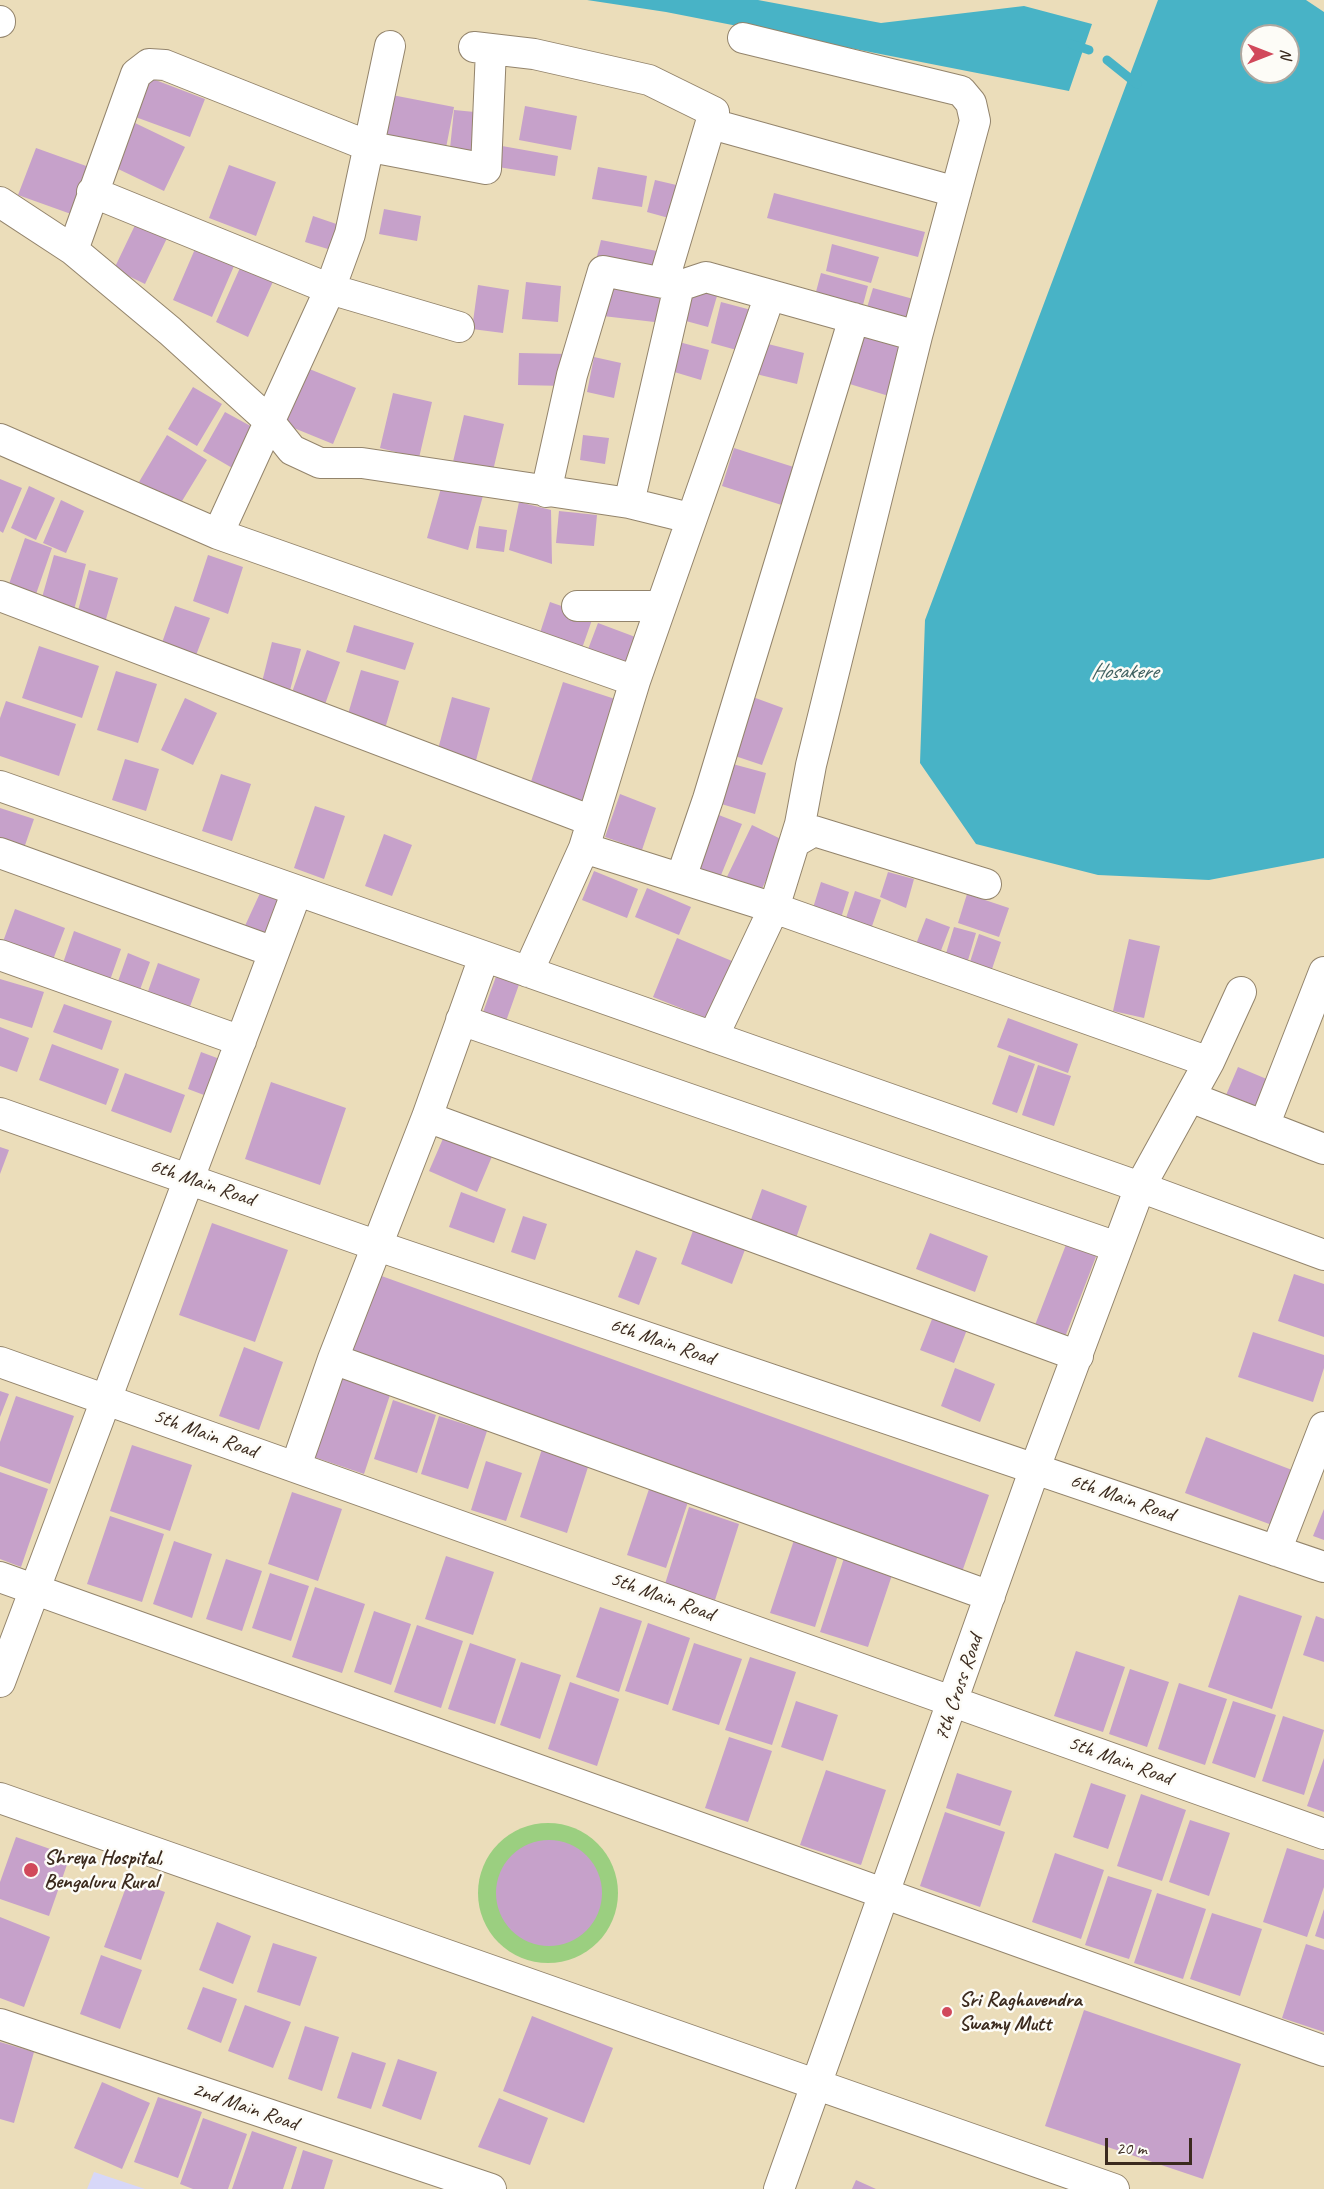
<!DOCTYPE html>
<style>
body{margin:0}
#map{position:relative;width:1324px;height:2189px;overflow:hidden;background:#ebddba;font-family:Caveat,sans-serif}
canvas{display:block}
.north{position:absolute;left:1240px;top:24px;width:60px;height:60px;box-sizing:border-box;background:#fdfcf7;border:2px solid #afa8a0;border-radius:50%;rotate:90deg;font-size:16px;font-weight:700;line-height:24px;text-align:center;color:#3b2a1e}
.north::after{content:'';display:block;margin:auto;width:21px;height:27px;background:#d1495b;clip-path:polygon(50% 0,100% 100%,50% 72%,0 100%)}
.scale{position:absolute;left:1105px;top:2138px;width:87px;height:27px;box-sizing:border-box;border:3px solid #3b2a1e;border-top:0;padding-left:8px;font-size:18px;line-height:21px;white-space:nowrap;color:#3b2a1e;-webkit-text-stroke:4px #fdfcf7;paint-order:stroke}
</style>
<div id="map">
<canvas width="1324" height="2189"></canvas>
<div class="north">N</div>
<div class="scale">20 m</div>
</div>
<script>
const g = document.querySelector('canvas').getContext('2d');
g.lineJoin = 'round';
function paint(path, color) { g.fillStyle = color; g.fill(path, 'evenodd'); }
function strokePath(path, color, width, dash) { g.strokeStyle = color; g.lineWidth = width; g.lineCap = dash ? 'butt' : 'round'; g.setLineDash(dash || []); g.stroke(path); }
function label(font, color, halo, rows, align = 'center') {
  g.font = font + ' Caveat,sans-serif'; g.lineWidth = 5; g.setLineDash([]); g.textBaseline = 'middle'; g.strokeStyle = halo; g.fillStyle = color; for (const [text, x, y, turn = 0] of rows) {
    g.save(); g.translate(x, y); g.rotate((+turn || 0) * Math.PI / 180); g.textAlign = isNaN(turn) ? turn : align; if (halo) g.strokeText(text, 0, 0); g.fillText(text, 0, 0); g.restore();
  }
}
paint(new Path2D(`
 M 94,2172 L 145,2189 L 87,2189 Z`), '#d7d7f8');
paint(new Path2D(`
 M478 1893a70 70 0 1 1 140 0a70 70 0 1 1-140 0Z`), '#9bcf80');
paint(new Path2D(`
 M 587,0 L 758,0 L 881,23 L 1024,6 L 1092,24 L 1069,91 L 666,12 Z
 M 1158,0 L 1306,0 L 1324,12 L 1324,858 L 1209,880 L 1098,875 L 976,844 L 920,763 L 925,620 ZM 1252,36 L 1288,36 L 1288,72 L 1252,72 Z`), '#48b3c6');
strokePath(new Path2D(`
 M 1071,44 L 1089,50
 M 1107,60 L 1137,84`), '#48b3c6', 9);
paint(new Path2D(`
 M 145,76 L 205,99 L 190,137 L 130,115 Z
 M 392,95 L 454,107 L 444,158 L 382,146 Z
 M 525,106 L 577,116 L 571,150 L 519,140 Z
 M 454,110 L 485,113 L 480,161 L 449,158 Z
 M 135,123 L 185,147 L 164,191 L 114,167 Z
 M 502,146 L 558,156 L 555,176 L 498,167 Z
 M 36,148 L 89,167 L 71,214 L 18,195 Z
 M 229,165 L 276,182 L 256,236 L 209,218 Z
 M 598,167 L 647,176 L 642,207 L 592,199 Z
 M 655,180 L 685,187 L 676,220 L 647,212 Z
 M 774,193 L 925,232 L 918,257 L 767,218 Z
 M 384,209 L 421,216 L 417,241 L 379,234 Z
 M 313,216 L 348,228 L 341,253 L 305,242 Z
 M 137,221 L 168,236 L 145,284 L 114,269 Z
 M 601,240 L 657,251 L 652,276 L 595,264 Z
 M 832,244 L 879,257 L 871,283 L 826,271 Z
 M 195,249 L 234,266 L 212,317 L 173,300 Z
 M 243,261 L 276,275 L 248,337 L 216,322 Z
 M 821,273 L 868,286 L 860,316 L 813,303 Z
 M 526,282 L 561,286 L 558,322 L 522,319 Z
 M 478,285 L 509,290 L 503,333 L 472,329 Z
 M 606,287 L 666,295 L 663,323 L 603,316 Z
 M 684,287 L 717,296 L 708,327 L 675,318 Z
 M 873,288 L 917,300 L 910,326 L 865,314 Z
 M 721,302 L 755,311 L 744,352 L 711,343 Z
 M 855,329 L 908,344 L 892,397 L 840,381 Z
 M 679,342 L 709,350 L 701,380 L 671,371 Z
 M 764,343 L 804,353 L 797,384 L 756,374 Z
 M 519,353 L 568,354 L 567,386 L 518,385 Z
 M 594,357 L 621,363 L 614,398 L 587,392 Z
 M 307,368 L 356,388 L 333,444 L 284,424 Z
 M 193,387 L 222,404 L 197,446 L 168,429 Z
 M 393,393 L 432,402 L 419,458 L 380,448 Z
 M 225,412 L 256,429 L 234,469 L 203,451 Z
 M 464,415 L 504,424 L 492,475 L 452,466 Z
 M 167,435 L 207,460 L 179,506 L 139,482 Z
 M 583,435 L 609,438 L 605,464 L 580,460 Z
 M 734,448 L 803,470 L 791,508 L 722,486 Z
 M 0,479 L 22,488 L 3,533 L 0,531 Z
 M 443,481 L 484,492 L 468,550 L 427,538 Z
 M 29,486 L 55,498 L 36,540 L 11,528 Z
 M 61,500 L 84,511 L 66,553 L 43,543 Z
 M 519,502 L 551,510 L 552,564 L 509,550 Z
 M 559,511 L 597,515 L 594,546 L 556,543 Z
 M 479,526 L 507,530 L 504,552 L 476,548 Z
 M 25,538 L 52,548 L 35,597 L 8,587 Z
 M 54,555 L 86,564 L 74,610 L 41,601 Z
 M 208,555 L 243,567 L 228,614 L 193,601 Z
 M 89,570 L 118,578 L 104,626 L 76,618 Z
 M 550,602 L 593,617 L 580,654 L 538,639 Z
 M 175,606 L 210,618 L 192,666 L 158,654 Z
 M 598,623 L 638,638 L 626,668 L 587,652 Z
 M 354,625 L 414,643 L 405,670 L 346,652 Z
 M 272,642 L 301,649 L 289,694 L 261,686 Z
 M 39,646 L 99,666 L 82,718 L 22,698 Z
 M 307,650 L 340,662 L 323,710 L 290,698 Z
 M 361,670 L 399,681 L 384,732 L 346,721 Z
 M 116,671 L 157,684 L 138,743 L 97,730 Z
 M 563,682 L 615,699 L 580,811 L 527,794 Z
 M 750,696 L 783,708 L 762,765 L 729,754 Z
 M 452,697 L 490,708 L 475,764 L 437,753 Z
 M 185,698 L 217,713 L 193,765 L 161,750 Z
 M 6,701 L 76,724 L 59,776 L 0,756 L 0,718 Z
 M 125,759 L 159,769 L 146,811 L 112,800 Z
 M 729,763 L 766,773 L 755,814 L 718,803 Z
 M 221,774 L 251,784 L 232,841 L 202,831 Z
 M 620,794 L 656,808 L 642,850 L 605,837 Z
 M 315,806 L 345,816 L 324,879 L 294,868 Z
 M 0,808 L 34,819 L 21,857 L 0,850 Z
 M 711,812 L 742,824 L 719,880 L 689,867 Z
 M 752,825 L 785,841 L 757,899 L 724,883 Z
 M 384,834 L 412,845 L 392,896 L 365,886 Z
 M 594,871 L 638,889 L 627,918 L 582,900 Z
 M 888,872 L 914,879 L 906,908 L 880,897 Z
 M 821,882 L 849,892 L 841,918 L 813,908 Z
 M 647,888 L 691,907 L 679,935 L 635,917 Z
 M 261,891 L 290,904 L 274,941 L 244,928 Z
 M 855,891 L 881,900 L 870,932 L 844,924 Z
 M 967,894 L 1009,908 L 999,937 L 958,923 Z
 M 15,909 L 65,928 L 51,965 L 1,947 Z
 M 926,918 L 950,927 L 937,961 L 913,952 Z
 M 954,927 L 976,933 L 966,967 L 944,960 Z
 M 74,931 L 121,949 L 109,983 L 62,966 Z
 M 979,934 L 1001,942 L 990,975 L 968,968 Z
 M 677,938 L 732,961 L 708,1019 L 653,997 Z
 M 1129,939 L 1160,946 L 1144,1018 L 1113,1011 Z
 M 128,953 L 150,962 L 137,998 L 115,990 Z
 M 158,963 L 200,979 L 188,1012 L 146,997 Z
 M 498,971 L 521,979 L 505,1024 L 482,1015 Z
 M 0,979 L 44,992 L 32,1028 L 0,1018 Z
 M 64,1004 L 112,1021 L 102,1050 L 53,1032 Z
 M 1008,1018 L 1078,1044 L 1068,1073 L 997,1047 Z
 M 0,1027 L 29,1038 L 17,1072 L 0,1066 Z
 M 52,1044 L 119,1069 L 106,1105 L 39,1080 Z
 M 201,1052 L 225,1061 L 212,1098 L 188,1089 Z
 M 1009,1055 L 1035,1064 L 1017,1113 L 992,1104 Z
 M 1038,1065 L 1071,1076 L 1054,1126 L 1022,1115 Z
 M 1238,1067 L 1269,1080 L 1257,1108 L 1226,1095 Z
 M 125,1073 L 185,1095 L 171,1133 L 111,1111 Z
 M 271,1082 L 346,1108 L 320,1185 L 245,1159 Z
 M 445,1134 L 493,1154 L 477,1192 L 429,1171 Z
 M 0,1147 L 9,1150 L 0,1174 Z
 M 762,1189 L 807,1206 L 795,1241 L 749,1225 Z
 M 461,1192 L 506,1209 L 494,1243 L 449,1227 Z
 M 523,1216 L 547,1224 L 535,1260 L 511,1252 Z
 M 212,1223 L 288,1250 L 255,1342 L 179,1315 Z
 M 694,1228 L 746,1247 L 732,1284 L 681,1264 Z
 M 930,1233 L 988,1256 L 975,1292 L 916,1269 Z
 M 1067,1242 L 1097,1254 L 1065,1337 L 1035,1325 Z
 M 636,1250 L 657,1258 L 639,1305 L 618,1297 Z
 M 376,1274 L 989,1495 L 962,1572 L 349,1352 Z
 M 1294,1274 L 1324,1284 L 1324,1337 L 1278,1321 Z
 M 934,1314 L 968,1327 L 954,1363 L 920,1350 Z
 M 1253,1332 L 1324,1355 L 1324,1368 L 1313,1402 L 1238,1377 Z
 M 244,1347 L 283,1362 L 259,1430 L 219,1416 Z
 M 955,1368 L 995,1384 L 980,1422 L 941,1406 Z
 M 337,1377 L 390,1395 L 364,1474 L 311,1456 Z
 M 0,1391 L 9,1394 L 0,1417 Z
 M 16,1396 L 74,1416 L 50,1484 L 0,1466 L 0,1442 Z
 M 393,1400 L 436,1415 L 417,1473 L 374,1459 Z
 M 439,1416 L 487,1431 L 468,1489 L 421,1474 Z
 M 1206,1437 L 1292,1470 L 1272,1525 L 1185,1493 Z
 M 132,1445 L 192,1465 L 170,1531 L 110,1511 Z
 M 542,1449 L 589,1464 L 567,1533 L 520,1517 Z
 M 486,1461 L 522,1473 L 506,1521 L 471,1510 Z
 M 0,1472 L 48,1489 L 21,1567 L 0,1559 Z
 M 649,1489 L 688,1502 L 666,1568 L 627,1555 Z
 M 292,1492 L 342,1509 L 318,1581 L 268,1564 Z
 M 689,1507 L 739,1524 L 715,1600 L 665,1584 Z
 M 1324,1509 L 1324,1540 L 1313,1536 Z
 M 110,1516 L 164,1534 L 142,1602 L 87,1584 Z
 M 794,1540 L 838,1555 L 815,1627 L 770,1613 Z
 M 174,1541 L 212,1554 L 192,1618 L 153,1604 Z
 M 845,1555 L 893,1572 L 868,1647 L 820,1632 Z
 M 446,1556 L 494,1572 L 473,1635 L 425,1619 Z
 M 226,1559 L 262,1571 L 242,1631 L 206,1619 Z
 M 270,1573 L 309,1586 L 291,1641 L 252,1628 Z
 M 315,1587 L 365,1604 L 342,1673 L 292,1657 Z
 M 1239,1595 L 1302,1616 L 1272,1709 L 1208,1687 Z
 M 600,1607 L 642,1621 L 619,1692 L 576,1677 Z
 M 374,1611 L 411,1624 L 391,1685 L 354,1672 Z
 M 1316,1616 L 1324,1619 L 1324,1662 L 1303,1655 Z
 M 648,1623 L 690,1638 L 668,1705 L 625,1691 Z
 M 417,1625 L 463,1641 L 441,1708 L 394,1692 Z
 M 470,1643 L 516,1659 L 495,1724 L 448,1709 Z
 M 694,1643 L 742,1659 L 719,1725 L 672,1710 Z
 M 1076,1651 L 1125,1667 L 1103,1732 L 1054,1716 Z
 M 750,1657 L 796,1672 L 772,1745 L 725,1730 Z
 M 521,1662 L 561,1675 L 540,1739 L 500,1725 Z
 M 1130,1669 L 1169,1682 L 1147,1747 L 1109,1734 Z
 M 570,1682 L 619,1699 L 597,1766 L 548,1749 Z
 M 1179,1683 L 1227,1699 L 1205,1765 L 1158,1749 Z
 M 796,1701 L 838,1715 L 823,1761 L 781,1747 Z
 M 1233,1701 L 1276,1715 L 1255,1778 L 1212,1763 Z
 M 1283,1716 L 1324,1730 L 1304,1795 L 1262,1781 Z
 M 729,1737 L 772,1751 L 748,1822 L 705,1808 Z
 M 1324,1758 L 1324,1812 L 1307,1806 Z
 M 826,1770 L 886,1790 L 861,1865 L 800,1845 Z
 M 957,1773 L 1012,1791 L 1000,1826 L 946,1808 Z
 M 1091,1783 L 1126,1795 L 1108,1849 L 1073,1837 Z
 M 1141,1794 L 1186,1810 L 1162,1881 L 1117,1866 Z
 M 945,1812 L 1005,1832 L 980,1907 L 920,1886 Z
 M 1190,1820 L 1230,1833 L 1209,1896 L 1169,1882 Z
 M 16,1837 L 70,1856 L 49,1916 L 0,1899 L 0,1882 Z
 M496 1893a53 53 0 1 1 106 0a53 53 0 1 1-106 0Z
 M 1287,1848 L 1324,1860 L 1324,1887 L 1307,1937 L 1263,1922 Z
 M 1055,1853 L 1104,1870 L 1081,1939 L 1032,1922 Z
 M 1108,1876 L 1152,1890 L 1129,1959 L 1085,1945 Z
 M 129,1879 L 165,1892 L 141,1960 L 104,1947 Z
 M 1157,1893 L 1206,1909 L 1183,1979 L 1134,1963 Z
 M 1324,1909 L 1324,1939 L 1315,1936 Z
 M 1212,1913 L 1262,1929 L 1240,1996 L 1190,1979 Z
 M 0,1917 L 50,1937 L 24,2007 L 0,1998 Z
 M 217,1922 L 251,1936 L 233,1984 L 199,1970 Z
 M 273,1943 L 317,1957 L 300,2006 L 257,1992 Z
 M 1306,1944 L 1324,1950 L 1324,2032 L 1282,2018 Z
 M 101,1955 L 142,1970 L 120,2029 L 80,2014 Z
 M 203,1987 L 237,1999 L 221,2043 L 187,2029 Z
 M 245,2005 L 291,2022 L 273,2068 L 228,2051 Z
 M 1084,2010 L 1241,2064 L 1203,2179 L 1045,2126 Z
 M 532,2016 L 613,2048 L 584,2123 L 503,2091 Z
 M 305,2026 L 339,2037 L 322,2091 L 288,2079 Z
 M 0,2042 L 34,2052 L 14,2123 L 0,2119 Z
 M 352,2052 L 386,2063 L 371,2109 L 337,2098 Z
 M 398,2059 L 437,2072 L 421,2120 L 382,2106 Z
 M 102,2082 L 150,2103 L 122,2169 L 74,2148 Z
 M 158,2097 L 202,2112 L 178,2178 L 134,2162 Z
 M 499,2098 L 548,2118 L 530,2165 L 478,2147 Z
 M 203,2118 L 247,2134 L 228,2189 L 193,2189 L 180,2184 Z
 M 252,2131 L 297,2147 L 283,2189 L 232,2189 Z
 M 303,2150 L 333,2160 L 324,2189 L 291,2189 Z
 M 856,2180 L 876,2189 L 852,2189 Z`), '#c6a1ca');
const minor = new Path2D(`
 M 0,22 L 0,21
 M 474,47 L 534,54 L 649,80 L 714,112 L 663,283
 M 719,126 L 956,192
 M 92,192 L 330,289 L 459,327
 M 0,202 L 73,250 L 170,331 L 268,420 L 292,450 L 320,463 L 362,463 L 629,503 L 690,518
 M 73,250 L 136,74 L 149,64 L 165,65 L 371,147 L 486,169 L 491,49
 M 0,439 L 218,534 L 635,681
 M 546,492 L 572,375 L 603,271 L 679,286
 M 629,503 L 679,286 L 706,277 L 917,336
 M 218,534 L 330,289 L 350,234 L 390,46
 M 0,596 L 592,821
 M 577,606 L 660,606
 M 0,786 L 1140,1187 L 1324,1255
 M 795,842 L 814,831 L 986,884
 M 584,848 L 774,908 L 1209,1062
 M 0,853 L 274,952
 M 681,878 L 708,799 L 854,318
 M 0,955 L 241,1041
 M 528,972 L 584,848 L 635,681 L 770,295
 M 461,1020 L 1117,1247
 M 713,1037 L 774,908 L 800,824 L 811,765 L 917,336 L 975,121 L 971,103 L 961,91 L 743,38
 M 1190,1097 L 1324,1149
 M 0,1113 L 378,1246 L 1324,1567
 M 427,1117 L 1078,1356
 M 1264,1126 L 1324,972
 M 333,1359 L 990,1596
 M 0,1362 L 1324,1834
 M 296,1466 L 333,1359 L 427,1117 L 484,957
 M 1276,1551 L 1324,1427
 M 0,1577 L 1324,2051
 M 0,1682 L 297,891
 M 0,1798 L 1114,2189
 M 0,2024 L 491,2189
 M 779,2189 L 1035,1468 L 1140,1187 L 1209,1062 L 1241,992`);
strokePath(minor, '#93846c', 32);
strokePath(minor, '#fff', 30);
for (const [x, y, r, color] of [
 [31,1870,8,"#d1495b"],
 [947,2012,6,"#d1495b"]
]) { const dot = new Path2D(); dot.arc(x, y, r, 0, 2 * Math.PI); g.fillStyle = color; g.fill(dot); strokePath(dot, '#fdfcf7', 2); }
label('21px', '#3b2a1e', '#fdfcf7', [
 ["6th Main Road",202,1183,19],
 ["6th Main Road",662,1342,19],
 ["5th Main Road",205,1434,20],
 ["6th Main Road",1122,1498,19],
 ["5th Main Road",662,1597,20],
 ["7th Cross Road",959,1688,-71],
 ["5th Main Road",1120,1761,20],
 ["2nd Main Road",245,2107,19]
]);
label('bold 21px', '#3b2a1e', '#fdfcf7', [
 ["Shreya Hospital,",44,1858],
 ["Bengaluru Rural",44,1882],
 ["Sri Raghavendra",959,2000],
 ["Swamy Mutt",959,2024]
], 'left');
label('italic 22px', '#406161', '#fdfcf7', [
 ["Hosakere",1124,672]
]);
</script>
